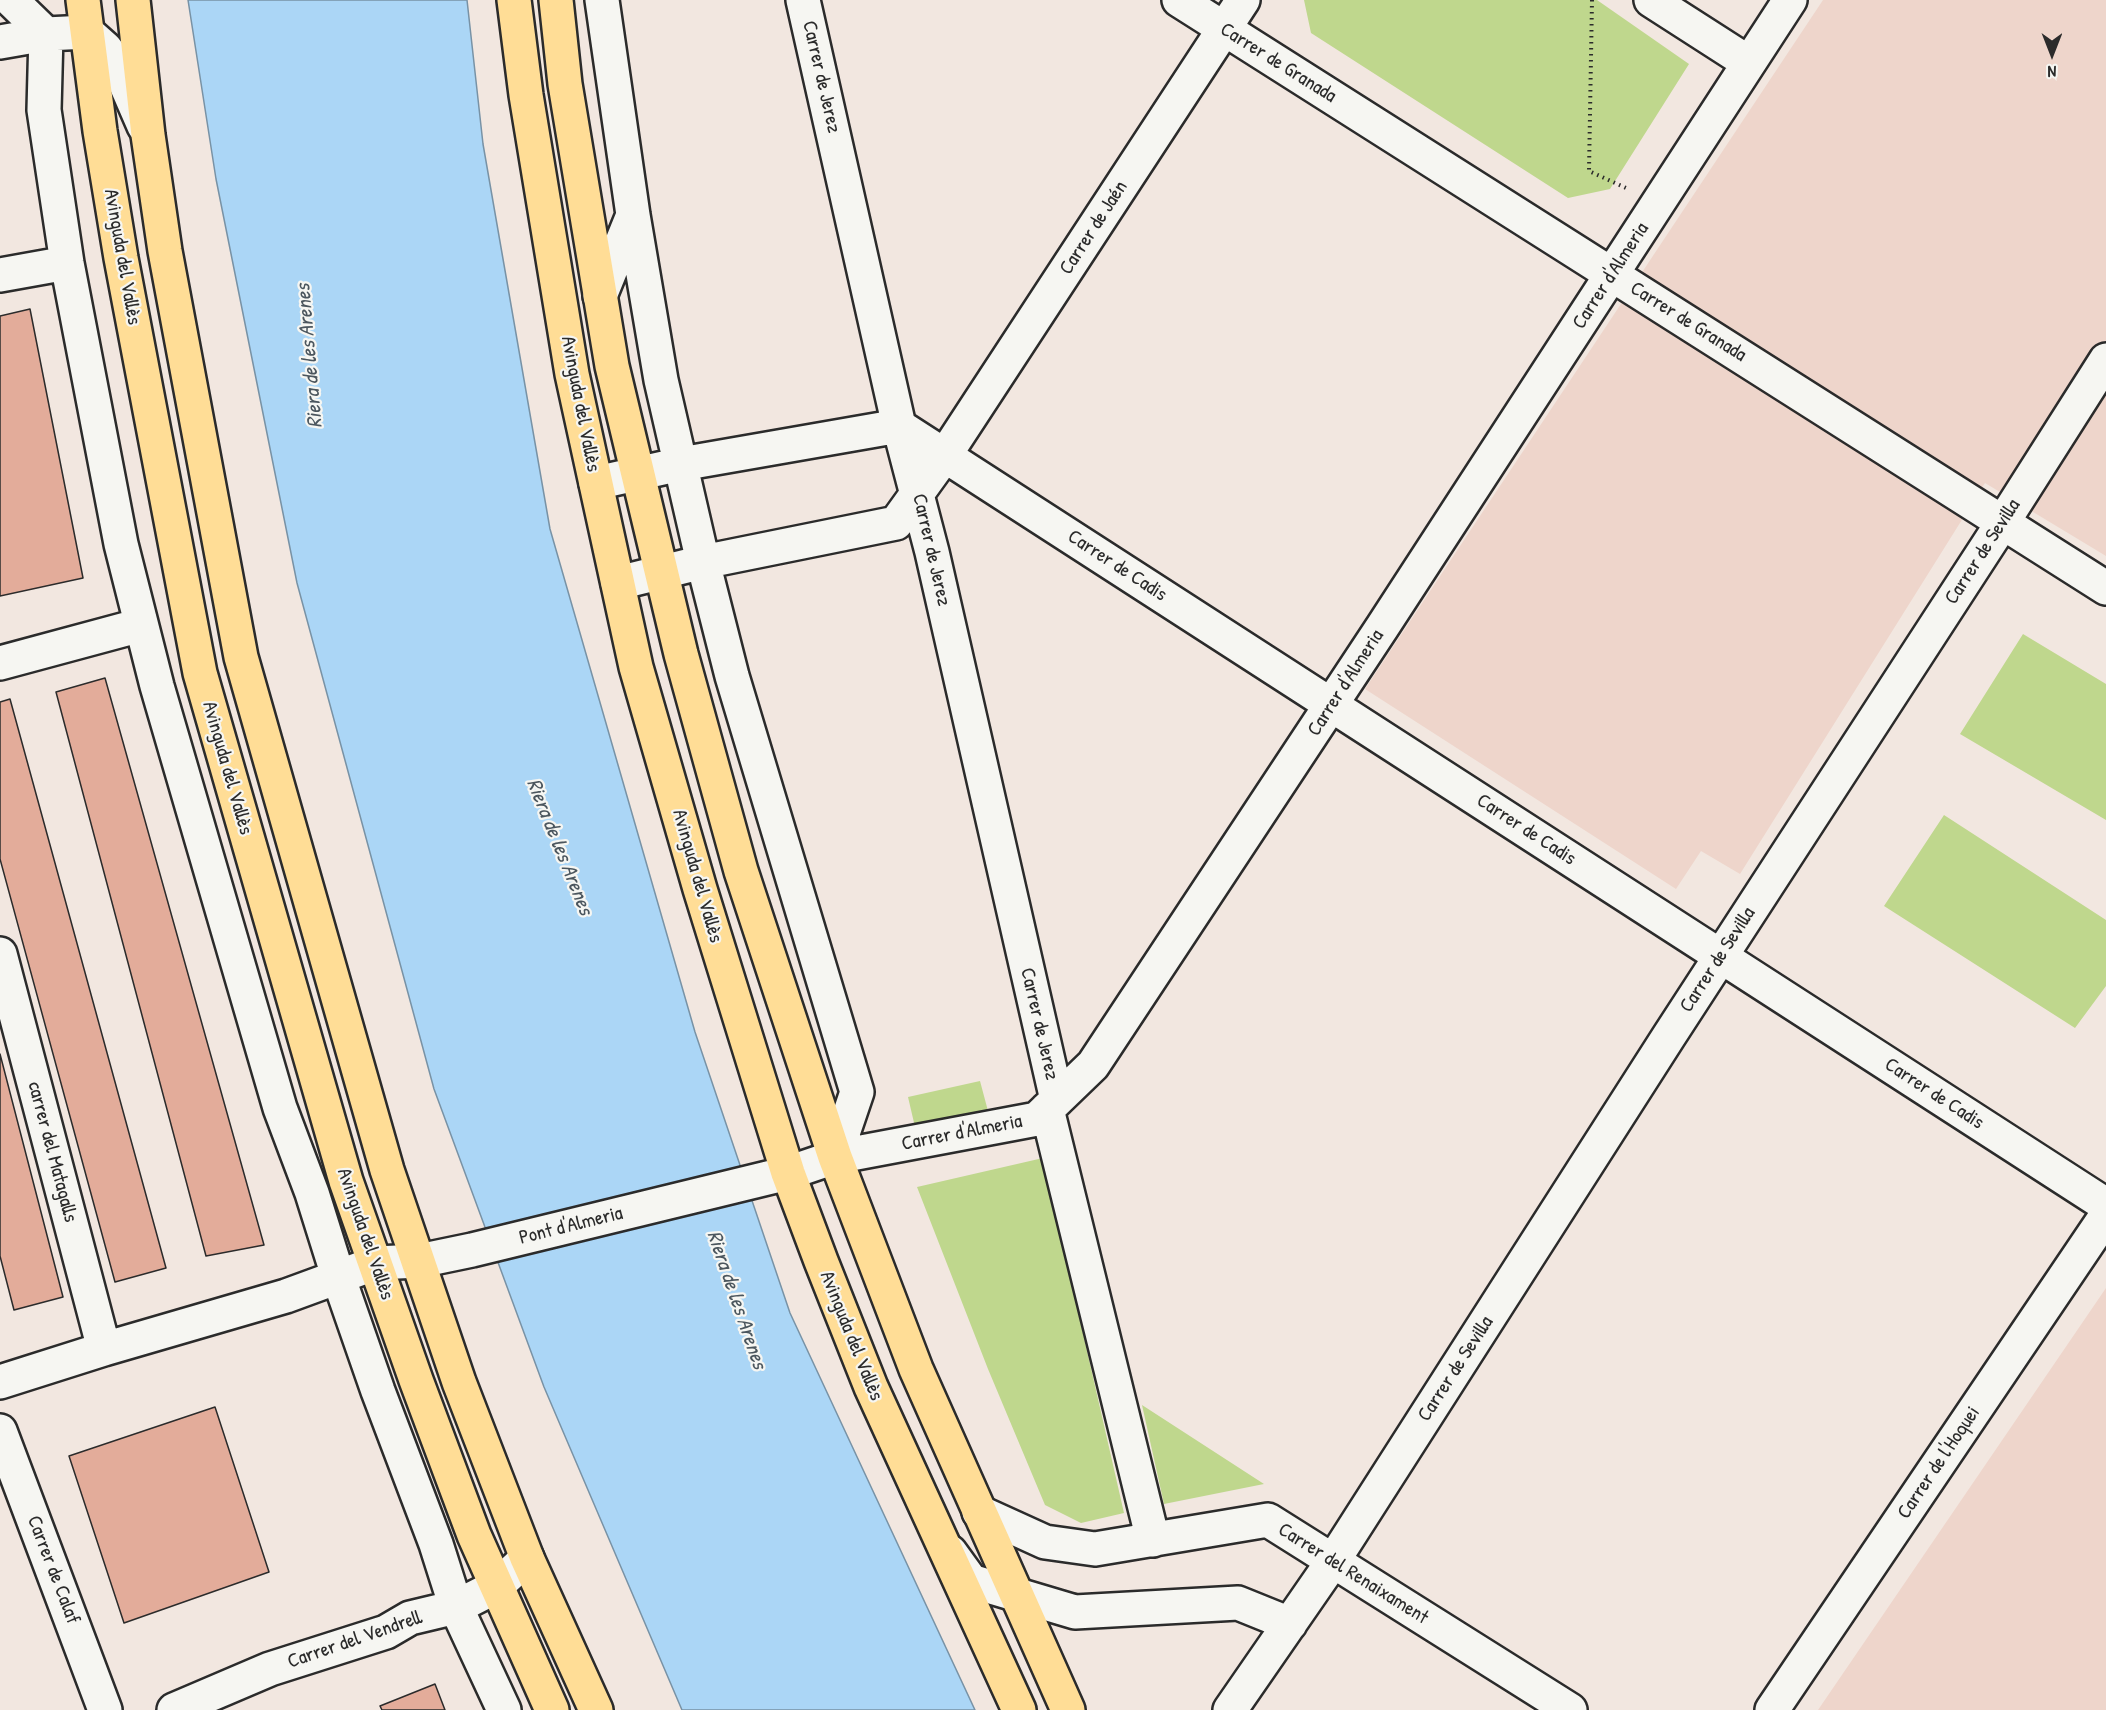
<!DOCTYPE html>
<meta charset="utf-8">
<style>
body{margin:0}
#map{position:relative;width:2106px;height:1710px;overflow:hidden;background:#f2e7e0;font-family:"Patrick Hand",sans-serif}
canvas{display:block}
.north{position:absolute;left:2022px;top:24px;width:60px;height:60px;-webkit-text-stroke:4px #f6f6f2;paint-order:stroke;rotate:180deg;font-size:16px;font-weight:700;line-height:24px;text-align:center;color:#2b2b2b}
.north::after{content:'';display:block;margin:auto;width:21px;height:27px;background:#2b2b2b;clip-path:polygon(50% 0,100% 100%,50% 72%,0 100%)}
</style>
<div id="map">
<canvas width="2106" height="1710"></canvas>
<div class="north">N</div>
</div>
<script>
const g = document.querySelector('canvas').getContext('2d');
g.lineJoin = 'round';
function paint(path, color) { g.fillStyle = color; g.fill(path, 'evenodd'); }
function strokePath(path, color, width, dash) { g.strokeStyle = color; g.lineWidth = width; g.lineCap = dash ? 'butt' : 'round'; g.setLineDash(dash || []); g.stroke(path); }
function label(font, color, halo, rows, align = 'center') {
  g.font = font + ' "Patrick Hand",sans-serif'; g.lineWidth = 4.5; g.setLineDash([]); g.textBaseline = 'middle'; g.strokeStyle = halo; g.fillStyle = color; for (const [text, x, y, turn = 0] of rows) {
    g.save(); g.translate(x, y); g.rotate((+turn || 0) * Math.PI / 180); g.textAlign = isNaN(turn) ? turn : align; if (halo) g.strokeText(text, 0, 0); g.fillText(text, 0, 0); g.restore();
  }
}
paint(new Path2D(`
 M 1823,0 L 2106,0 L 2106,556 L 1985,483 L 1740,874 L 1701,851 L 1676,889 L 1365,689 Z
 M 2106,1288 L 2106,1710 L 1818,1710 Z`), '#eed5cb');
paint(new Path2D(`
 M 1304,0 L 1597,0 L 1689,64 L 1610,189 L 1568,198 L 1311,33 Z
 M 2023,634 L 2106,684 L 2106,820 L 1960,734 Z
 M 1944,815 L 2106,920 L 2106,986 L 2075,1028 L 1884,906 Z
 M 980,1081 L 988,1111 L 915,1127 L 908,1097 Z
 M 1043,1158 L 1124,1513 L 1081,1523 L 1045,1505 L 988,1369 L 917,1187 Z
 M 1142,1405 L 1264,1484 L 1164,1504 Z`), '#bfd78d');
const water = new Path2D(`
 M 188,0 L 467,0 L 483,144 L 550,529 L 695,1032 L 790,1313 L 975,1710 L 682,1710 L 544,1387 L 434,1089 L 297,583 L 216,179 Z`);
paint(water, '#abd6f6');
strokePath(water, '#7892a5', 1.5);
const building = new Path2D(`
 M 30,309 L 83,578 L 0,596 L 0,316 Z
 M 105,678 L 264,1245 L 206,1256 L 56,692 Z
 M 10,699 L 166,1268 L 115,1282 L 0,859 L 0,702 Z
 M 0,1054 L 63,1297 L 14,1310 L 0,1256 Z
 M 215,1407 L 269,1572 L 124,1623 L 69,1456 Z
 M 435,1684 L 445,1710 L 382,1710 L 380,1706 Z`);
paint(building, '#e3ac9a');
strokePath(building, '#2b2b2b', 1.5);
const minor = new Path2D(`
 M 11,0 L 46,34 L 44,110 L 67,263 L 121,544 L 157,686 L 280,1108 L 312,1193 L 338,1276 L 378,1391 L 436,1544 L 456,1607 L 504,1710
 M 602,0 L 633,215 L 661,380 L 703,562 L 732,676 L 857,1092 L 835,1157
 M 803,0 L 899,426 L 932,552 L 1057,1100
 M 1179,0 L 2106,588
 M 1651,0 L 1749,63
 M 0,42 L 46,34 L 87,32 L 105,48 L 117,64 L 144,126
 M 0,275 L 67,263
 M 600,296 L 633,215
 M 596,483 L 681,464 L 899,426 L 2106,1205
 M 618,583 L 703,562 L 896,523 L 945,455 L 1243,0
 M 0,663 L 141,625
 M 0,954 L 104,1349
 M 1047,1109 L 1153,1540
 M 0,1382 L 104,1349 L 286,1296 L 376,1263 L 419,1261 L 472,1250 L 788,1173 L 835,1157 L 1037,1119 L 1093,1065 L 1383,626 L 1790,0
 M 0,1431 L 105,1710
 M 979,1512 L 1045,1542 L 1095,1549 L 1268,1520 L 1570,1710
 M 950,1552 L 971,1581 L 1075,1612 L 1238,1603 L 1290,1624
 M 174,1710 L 270,1669 L 386,1632 L 410,1618 L 456,1607 L 497,1586 L 527,1558
 M 1230,1710 L 1333,1561 L 1669,1036 L 2003,522 L 2106,360
 M 1772,1710 L 2106,1216`);
const major = new Path2D(`
 M 83,0 L 100,131 L 121,258 L 200,673 L 346,1181 L 416,1380 L 474,1535 L 552,1710
 M 133,0 L 148,135 L 165,251 L 241,657 L 387,1170 L 459,1382 L 527,1558 L 596,1710
 M 514,0 L 526,95 L 572,374 L 636,667 L 700,889 L 788,1173 L 821,1261 L 871,1387 L 1019,1710
 M 556,0 L 565,84 L 612,366 L 681,654 L 741,871 L 835,1157 L 916,1369 L 1068,1710`);
strokePath(minor, '#2b2b2b', 38);
strokePath(major, '#2b2b2b', 38);
strokePath(new Path2D(`
 M 1592,0 L 1589,171 L 1626,188`), '#2b2b2b', 4, [1.5, 4.5]);
strokePath(minor, '#f6f6f2', 33);
strokePath(major, '#ffdd96', 33);
label('20px', '#2b2b2b', '#f6f6f2', [
 ["Carrer de Granada",1278,63,32],
 ["Carrer de Jerez",821,77,77],
 ["Carrer de Jaén",1094,228,-57],
 ["Avinguda del Vallès",122,257,80],
 ["Carrer d'Almeria",1611,276,-57],
 ["Carrer de Granada",1688,322,32],
 ["Avinguda del Vallès",580,404,79],
 ["Carrer de Jerez",931,550,77],
 ["Carrer de Sevilla",1983,552,-57],
 ["Carrer de Cadis",1117,566,33],
 ["Carrer d'Almeria",1346,683,-57],
 ["Avinguda del Vallès",227,768,74],
 ["Carrer de Cadis",1526,830,33],
 ["Avinguda del Vallès",697,876,74],
 ["Carrer de Sevilla",1718,960,-57],
 ["Carrer de Jerez",1039,1024,77],
 ["Carrer de Cadis",1934,1094,33],
 ["Carrer d'Almeria",962,1133,-11],
 ["carrer del Matagalls",52,1152,75],
 ["Pont d'Almeria",571,1226,-14],
 ["Avinguda del Vallès",365,1234,71],
 ["Avinguda del Vallès",851,1336,68],
 ["Carrer de Sevilla",1456,1369,-57],
 ["Carrer de l'Hoquei",1939,1463,-56],
 ["Carrer de Calaf",53,1570,69],
 ["Carrer del Renaixament",1353,1574,32],
 ["Carrer del Vendrell",355,1640,-19]
]);
label('italic 21px', '#4b565e', '#f6f6f2', [
 ["Riera de les Arenes",310,356,-95],
 ["Riera de les Arenes",559,847,68],
 ["Riera de les Arenes",736,1300,71]
]);
</script>
